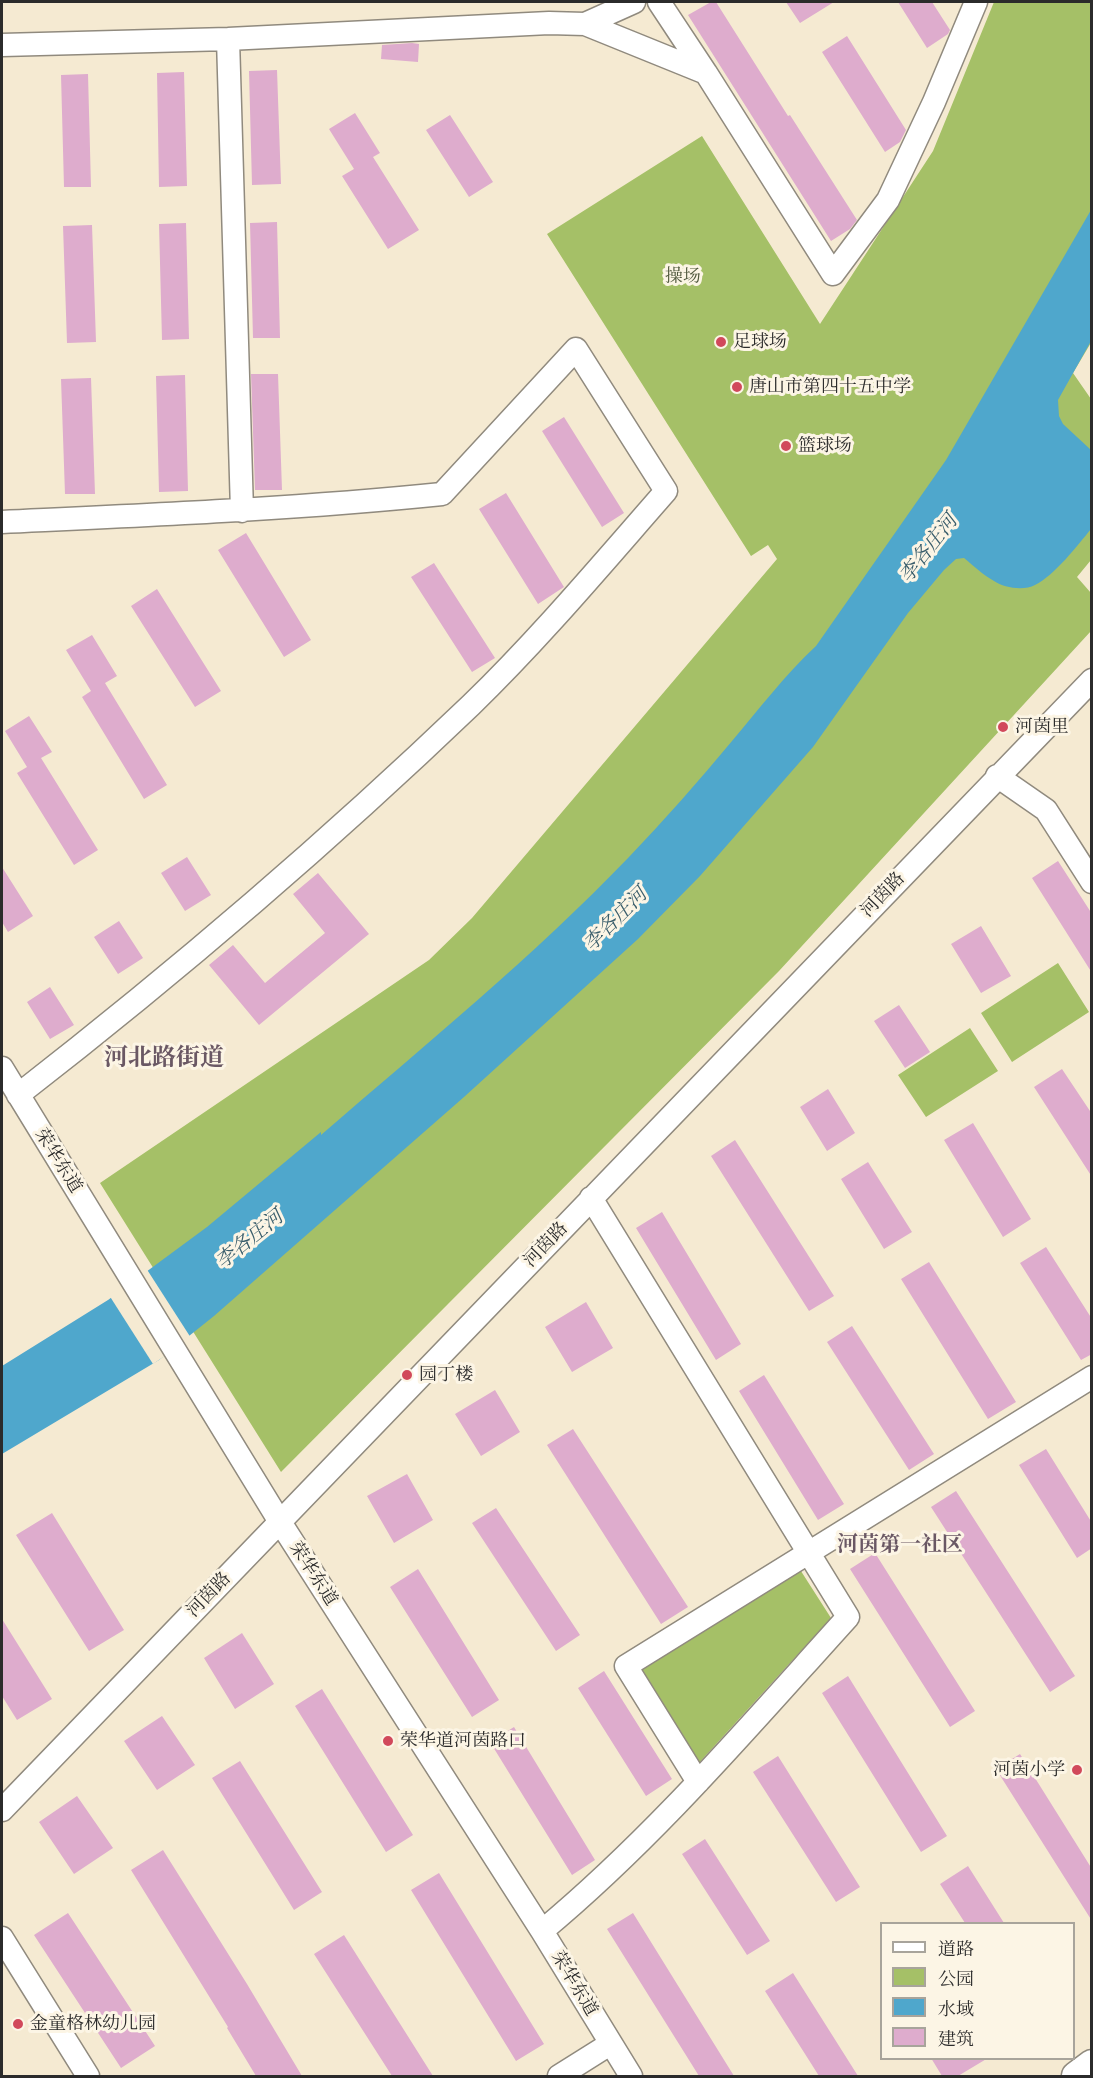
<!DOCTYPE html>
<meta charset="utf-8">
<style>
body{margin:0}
#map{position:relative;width:1093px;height:2078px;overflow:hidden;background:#f5ead2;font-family:"Old Standard TT","Noto Serif SC",serif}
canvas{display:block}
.frame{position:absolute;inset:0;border:3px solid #2b2b2b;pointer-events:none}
.legend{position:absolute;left:880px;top:1922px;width:195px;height:138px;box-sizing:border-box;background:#fcf5e5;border:2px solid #a8a49b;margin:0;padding:8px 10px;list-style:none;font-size:18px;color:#2b2b2b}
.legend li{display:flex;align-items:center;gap:12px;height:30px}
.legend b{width:30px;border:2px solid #a8a49b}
</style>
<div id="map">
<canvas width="1093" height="2078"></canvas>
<div class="frame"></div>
<ul class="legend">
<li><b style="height:8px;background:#fff"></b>道路</li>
<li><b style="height:16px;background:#a5c067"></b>公园</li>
<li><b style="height:16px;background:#4fa7cc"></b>水域</li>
<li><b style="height:16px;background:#deaccd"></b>建筑</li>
</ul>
</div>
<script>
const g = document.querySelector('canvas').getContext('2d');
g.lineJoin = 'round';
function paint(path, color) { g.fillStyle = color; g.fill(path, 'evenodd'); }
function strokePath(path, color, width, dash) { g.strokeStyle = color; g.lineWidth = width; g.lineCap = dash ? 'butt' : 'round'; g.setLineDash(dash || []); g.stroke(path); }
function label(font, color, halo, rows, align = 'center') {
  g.font = font + ' "Old Standard TT","Noto Serif SC",serif'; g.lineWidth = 6; g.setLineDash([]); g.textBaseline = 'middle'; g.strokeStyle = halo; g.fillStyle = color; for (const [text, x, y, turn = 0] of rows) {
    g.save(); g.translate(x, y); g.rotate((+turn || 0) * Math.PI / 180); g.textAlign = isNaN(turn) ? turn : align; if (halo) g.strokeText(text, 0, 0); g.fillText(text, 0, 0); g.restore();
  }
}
paint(new Path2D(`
 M 994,2 L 1091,2 L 1092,341 L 1073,373 L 1091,399 L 1091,560 L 1077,577 L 1091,593 L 1091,631 L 779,971 L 281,1472 L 100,1183 L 429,960 L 472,918 L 777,559 L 768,545 L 751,556 L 547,234 L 702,136 L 820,324 L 933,151 Z
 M 1058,963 L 1089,1012 L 1012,1062 L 981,1013 Z
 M 970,1028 L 998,1071 L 926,1117 L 898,1075 Z
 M 799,1568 L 831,1618 L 698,1764 L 639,1669 Z`), '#a5c067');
paint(new Path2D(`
 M 1091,210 L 1091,341 L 1058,400 L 1059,416 L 1063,424 L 1091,450 L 1091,529 C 1077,546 1055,575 1035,585 C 1024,591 1004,588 994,581 C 983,575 974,566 964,558 L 956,559 L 944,570 L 908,613 L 813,747 L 700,876 L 638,939 L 464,1097 L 214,1316 L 159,1360 L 2,1454 L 2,1366 L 108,1300 L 207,1227 L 321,1132 L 321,1135 C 425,1045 533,957 629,857 C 664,820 699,781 732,741 C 759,709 785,675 816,646 L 946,460 Z`), '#4fa7cc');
paint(new Path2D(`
 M 146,1268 L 191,1338 L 153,1364 L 109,1295 Z`), '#f5ead2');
paint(new Path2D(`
 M 711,2 L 716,2 L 788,116 L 790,115 L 857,220 L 850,229 L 831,241 L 688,15 Z
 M 786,2 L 834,2 L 800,23 Z
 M 898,2 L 932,2 L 950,30 L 948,34 L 927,48 Z
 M 847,36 L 906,130 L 900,142 L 885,152 L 822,52 Z
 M 412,43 L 419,44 L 418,62 L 381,59 L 382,45 Z
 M 277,70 L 281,184 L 252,185 L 249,71 Z
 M 184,72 L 187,186 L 159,187 L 157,73 Z
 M 88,74 L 91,187 L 64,187 L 61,75 Z
 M 355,113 L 380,153 L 373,157 L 419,230 L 388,249 L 342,176 L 354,169 L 329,129 Z
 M 450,115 L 493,182 L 469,197 L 426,130 Z
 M 277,222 L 280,338 L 253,338 L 250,223 Z
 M 186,223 L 189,339 L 162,340 L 159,224 Z
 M 92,225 L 96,342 L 67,343 L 63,226 Z
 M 251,374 L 278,374 L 282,490 L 255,490 Z
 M 185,375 L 188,491 L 159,492 L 156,376 Z
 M 91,378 L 95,494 L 65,494 L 61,379 Z
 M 564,417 L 624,513 L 602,527 L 542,431 Z
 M 506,493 L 564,587 L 538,604 L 479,509 Z
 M 246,533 L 311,640 L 284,657 L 218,550 Z
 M 434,563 L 495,658 L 472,672 L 411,577 Z
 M 157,589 L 221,691 L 195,707 L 131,606 Z
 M 92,635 L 117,676 L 105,683 L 167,785 L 144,799 L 82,697 L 91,691 L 66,650 Z
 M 29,716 L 52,752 L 41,758 L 98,850 L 74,865 L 17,773 L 27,767 L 5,731 Z
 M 187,857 L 211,895 L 185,911 L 161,873 Z
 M 1058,861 L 1092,914 L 1092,973 L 1032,878 Z
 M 2,867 L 33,916 L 8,932 L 2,922 Z
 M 318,873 L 369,934 L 259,1025 L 209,965 L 233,945 L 265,983 L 325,933 L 293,894 Z
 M 119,921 L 143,958 L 118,974 L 94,937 Z
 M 981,926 L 1011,976 L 981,993 L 951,944 Z
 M 50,987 L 74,1025 L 50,1039 L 27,1002 Z
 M 899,1005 L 930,1052 L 905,1068 L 874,1021 Z
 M 1062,1069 L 1092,1114 L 1092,1177 L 1034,1087 Z
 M 828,1089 L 855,1133 L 827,1151 L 800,1107 Z
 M 973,1123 L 1031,1219 L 1003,1237 L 944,1140 Z
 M 735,1140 L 834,1296 L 809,1311 L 711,1156 Z
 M 868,1162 L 912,1232 L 884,1249 L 841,1179 Z
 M 662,1212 L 741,1344 L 716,1360 L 636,1228 Z
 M 1046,1247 L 1092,1319 L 1092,1354 L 1081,1360 L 1020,1263 Z
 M 929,1262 L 1016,1402 L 988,1419 L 901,1279 Z
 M 586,1302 L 613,1348 L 572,1372 L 545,1327 Z
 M 852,1326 L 934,1454 L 909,1470 L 827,1342 Z
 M 764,1375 L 844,1504 L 818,1520 L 739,1391 Z
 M 495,1390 L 520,1432 L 481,1456 L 455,1414 Z
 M 573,1429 L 688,1607 L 661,1624 L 547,1445 Z
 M 1046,1449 L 1092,1523 L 1092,1548 L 1077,1558 L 1019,1465 Z
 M 407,1474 L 433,1520 L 394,1543 L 367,1496 Z
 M 956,1491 L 1075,1676 L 1050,1692 L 931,1507 Z
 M 496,1508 L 580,1635 L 556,1651 L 472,1523 Z
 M 52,1513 L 124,1630 L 89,1651 L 16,1535 Z
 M 875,1553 L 975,1711 L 950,1727 L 850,1569 Z
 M 418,1569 L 499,1700 L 472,1717 L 390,1587 Z
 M 2,1619 L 52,1699 L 17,1720 L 2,1696 Z
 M 242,1633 L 274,1684 L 235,1709 L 204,1658 Z
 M 604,1671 L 672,1779 L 646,1796 L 578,1688 Z
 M 848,1676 L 947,1836 L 921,1852 L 822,1693 Z
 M 322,1689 L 413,1835 L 386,1852 L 295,1706 Z
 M 162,1716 L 195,1765 L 157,1790 L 124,1741 Z
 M 514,1727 L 595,1860 L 572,1875 L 490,1742 Z
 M 1020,1754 L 1092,1869 L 1092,1921 L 996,1769 Z
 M 778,1756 L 860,1887 L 836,1902 L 753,1772 Z
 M 240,1761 L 322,1892 L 294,1910 L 212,1778 Z
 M 77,1796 L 113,1848 L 74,1874 L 39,1822 Z
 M 705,1839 L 770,1941 L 747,1955 L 682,1854 Z
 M 163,1850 L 247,1984 L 302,2076 L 256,2076 L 227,2028 L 228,2027 L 131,1870 Z
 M 968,1866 L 1004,1923 L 965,1923 L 940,1884 Z
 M 439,1873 L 544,2044 L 516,2061 L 411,1890 Z
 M 68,1913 L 155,2046 L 121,2068 L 34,1935 Z
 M 633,1913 L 734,2076 L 699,2076 L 607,1929 Z
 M 344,1935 L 433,2076 L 392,2076 L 314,1954 Z
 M 793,1973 L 858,2076 L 819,2076 L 765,1991 Z
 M 931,2058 L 988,2058 L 958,2076 L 942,2076 Z`), '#deaccd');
const minor = new Path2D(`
 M 659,2 L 706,73
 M 585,24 L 634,2
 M 228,39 L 242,511
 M 2,45 L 228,39 L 549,23 L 585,24 L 706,73 L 833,274 L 888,200 L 934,102 L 976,2
 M 2,522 C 149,515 295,509 442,494 L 576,349 L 666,491 C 602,564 540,638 471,705 C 327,843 175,973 18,1095
 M 997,776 L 1046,810 L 1092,882
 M 2,1068 L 280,1522 L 542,1931 L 631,2076
 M 698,1782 L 626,1666 L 1092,1377
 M 2,1810 L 1092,680
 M 542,1931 C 654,1838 750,1725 848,1617 L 591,1198
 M 2,1938 L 88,2076
 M 559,2076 L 610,2044`);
const major = new Path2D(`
 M 1076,2076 L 1092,2064`);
strokePath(minor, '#908a7e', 25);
strokePath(major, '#908a7e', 31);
strokePath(minor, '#fff', 22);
strokePath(major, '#fff', 28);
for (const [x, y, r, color] of [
 [721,342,6,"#d1495b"],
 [737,387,6,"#d1495b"],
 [786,446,6,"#d1495b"],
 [1003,727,6,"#d1495b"],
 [407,1375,6,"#d1495b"],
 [388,1741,6,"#d1495b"],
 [1077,1770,6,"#d1495b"],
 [18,2024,6,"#d1495b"]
]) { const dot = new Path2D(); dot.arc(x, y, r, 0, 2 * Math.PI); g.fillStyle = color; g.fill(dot); strokePath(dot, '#fcf5e5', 2); }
label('18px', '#50583d', '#fcf5e5', [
 ["操场",683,277]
]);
label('18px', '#2b2b2b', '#fcf5e5', [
 ["足球场",733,342],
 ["唐山市第四十五中学",749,387],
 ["篮球场",798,446],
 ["河茵里",1015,727],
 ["园丁楼",419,1375],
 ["荣华道河茵路口",400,1741],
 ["河茵小学",1065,1770,"right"],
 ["金童格林幼儿园",30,2024]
], 'left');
label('18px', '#2b2b2b', '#fcf5e5', [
 ["河茵路",883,895,-46],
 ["荣华东道",58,1161,58],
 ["河茵路",546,1245,-46],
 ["荣华东道",313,1574,57],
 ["河茵路",209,1595,-46],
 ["荣华东道",574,1984,59]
]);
label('italic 20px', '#395d6b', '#fcf5e5', [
 ["李各庄河",929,549,-52],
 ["李各庄河",616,920,-45],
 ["李各庄河",250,1240,-39]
]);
label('bold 21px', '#6a5864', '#fcf5e5', [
 ["河茵第一社区",900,1545]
]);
label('bold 24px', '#6a5864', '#fcf5e5', [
 ["河北路街道",164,1059]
]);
</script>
